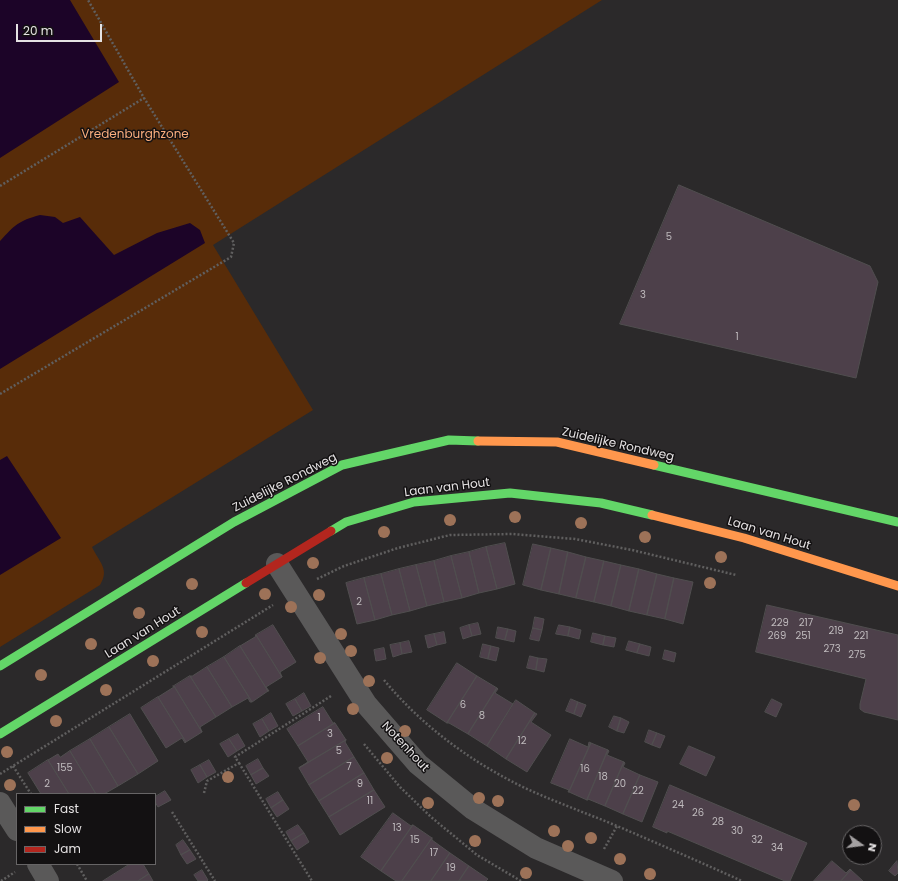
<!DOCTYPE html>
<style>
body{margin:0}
#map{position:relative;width:898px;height:881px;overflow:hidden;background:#2b292a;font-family:Poppins,sans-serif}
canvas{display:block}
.legend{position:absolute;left:16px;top:793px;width:140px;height:72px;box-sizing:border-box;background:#131112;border:1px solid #676566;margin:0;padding:5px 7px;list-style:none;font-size:12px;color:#e5e2e3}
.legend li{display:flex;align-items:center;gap:8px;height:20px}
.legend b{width:20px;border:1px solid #676566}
.north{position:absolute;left:842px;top:825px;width:40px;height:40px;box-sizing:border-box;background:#131112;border:1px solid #676566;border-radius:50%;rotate:104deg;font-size:11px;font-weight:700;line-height:16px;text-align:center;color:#e5e2e3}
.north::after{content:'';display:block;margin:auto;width:14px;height:18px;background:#a4a1a2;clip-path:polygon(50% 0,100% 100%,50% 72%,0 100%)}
.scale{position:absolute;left:16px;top:24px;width:86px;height:18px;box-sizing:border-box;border:2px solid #e5e2e3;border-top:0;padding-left:5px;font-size:12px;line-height:14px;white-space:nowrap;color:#e5e2e3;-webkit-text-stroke:3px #131112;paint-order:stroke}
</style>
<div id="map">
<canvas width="898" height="881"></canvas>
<ul class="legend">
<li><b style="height:5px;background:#63d668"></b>Fast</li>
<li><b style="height:5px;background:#ff974d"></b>Slow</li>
<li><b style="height:5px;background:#b3261e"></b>Jam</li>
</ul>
<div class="north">N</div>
<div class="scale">20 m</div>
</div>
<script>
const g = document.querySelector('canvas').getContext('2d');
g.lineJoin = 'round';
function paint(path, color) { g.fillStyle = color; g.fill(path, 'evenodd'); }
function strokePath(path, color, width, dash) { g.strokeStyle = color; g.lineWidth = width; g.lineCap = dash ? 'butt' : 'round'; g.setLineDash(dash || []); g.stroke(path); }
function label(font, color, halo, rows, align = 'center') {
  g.font = font + ' Poppins,sans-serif'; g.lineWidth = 3; g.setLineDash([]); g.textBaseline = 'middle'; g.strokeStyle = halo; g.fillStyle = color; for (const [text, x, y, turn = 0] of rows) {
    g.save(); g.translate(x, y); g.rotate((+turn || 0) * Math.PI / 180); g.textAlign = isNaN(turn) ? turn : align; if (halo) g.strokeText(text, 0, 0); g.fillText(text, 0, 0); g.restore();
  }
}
paint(new Path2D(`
 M 0,0 L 602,0 L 213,245 L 313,410 L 92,547 C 99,562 110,569 100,585 L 0,647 Z`), '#582c09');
paint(new Path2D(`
 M 0,0 L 70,0 L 119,82 L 0,158 Z
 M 40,215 L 55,217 L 63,223 L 80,217 L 114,255 L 157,233 L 190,223 L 200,230 L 205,243 L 0,369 L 0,241 C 15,225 18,221 40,215 Z
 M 7,456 L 61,538 L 0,575 L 0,460 Z`), '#1c0428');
const building = new Path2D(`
 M 679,185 L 870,266 L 878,282 L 856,378 L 620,324 Z
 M 505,543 L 515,584 L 497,589 L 486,547 Z
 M 533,544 L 551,548 L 541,590 L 523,585 Z
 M 486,547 L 497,589 L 479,593 L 469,552 Z
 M 551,548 L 568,552 L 559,594 L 541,590 Z
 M 469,552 L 479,593 L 462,598 L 451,556 Z
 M 568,552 L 586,557 L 576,598 L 559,594 Z
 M 451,556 L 462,598 L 444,602 L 434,561 Z
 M 586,557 L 604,561 L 594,602 L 576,598 Z
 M 434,561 L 444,602 L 427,606 L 416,565 Z
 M 604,561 L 621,565 L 611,606 L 594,602 Z
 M 416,565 L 427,606 L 410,611 L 399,569 Z
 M 621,565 L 639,569 L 629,611 L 611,606 Z
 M 399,569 L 410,611 L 392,615 L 381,574 Z
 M 639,569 L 657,574 L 647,615 L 629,611 Z
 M 381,574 L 392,615 L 375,620 L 364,578 Z
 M 657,574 L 674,578 L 665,619 L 647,615 Z
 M 364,578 L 375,620 L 357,624 L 346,583 Z
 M 674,578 L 693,582 L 683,624 L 665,619 Z
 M 767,605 L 898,635 L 898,720 L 864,712 L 860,709 L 860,704 L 866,679 L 756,652 Z
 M 535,617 L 544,619 L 542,630 L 533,628 Z
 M 478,623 L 481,634 L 472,636 L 469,625 Z
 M 273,625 L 296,662 L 280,672 L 282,677 L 256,635 Z
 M 469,625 L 472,636 L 463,639 L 460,628 Z
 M 559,625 L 570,627 L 568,636 L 556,634 Z
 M 498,627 L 508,629 L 505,640 L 496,638 Z
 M 570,627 L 581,630 L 579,639 L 568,636 Z
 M 533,628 L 542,630 L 539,641 L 530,639 Z
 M 508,629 L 516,631 L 514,642 L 505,640 Z
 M 444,632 L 446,643 L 437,645 L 434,634 Z
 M 593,633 L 605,636 L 603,645 L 591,642 Z
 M 434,634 L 437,645 L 428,648 L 425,636 Z
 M 256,635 L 282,677 L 266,687 L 269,691 L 268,691 L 240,646 L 255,637 Z
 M 605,636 L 616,638 L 614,647 L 603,645 Z
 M 409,641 L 412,652 L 402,654 L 400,643 Z
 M 629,641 L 640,644 L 637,653 L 626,650 Z
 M 400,643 L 402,654 L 393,657 L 390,645 Z
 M 483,644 L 491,646 L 488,659 L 480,657 Z
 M 640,644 L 651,647 L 649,656 L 637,653 Z
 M 240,646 L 268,691 L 252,702 L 224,657 Z
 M 491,646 L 499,648 L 496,661 L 488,659 Z
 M 384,648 L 386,659 L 376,661 L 374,650 Z
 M 665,650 L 676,653 L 674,662 L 663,659 Z
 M 530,656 L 538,658 L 536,670 L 527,668 Z
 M 224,657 L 252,702 L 250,702 L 248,698 L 232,707 L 207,667 Z
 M 538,658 L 547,659 L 544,672 L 536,670 Z
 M 457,663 L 477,676 L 447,723 L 427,710 Z
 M 207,667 L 232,707 L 216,717 L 190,676 L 192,676 Z
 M 190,676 L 216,717 L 200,727 L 202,732 L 174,686 Z
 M 477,676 L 497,688 L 468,734 L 449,723 L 447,723 Z
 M 173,686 L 174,686 L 202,732 L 186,742 L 158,697 L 174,687 Z
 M 497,688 L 498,689 L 495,693 L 513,704 L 487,746 L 468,734 Z
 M 304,693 L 311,706 L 302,711 L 295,699 Z
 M 158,697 L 186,742 L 185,743 L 182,738 L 166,748 L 141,708 Z
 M 295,699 L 302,711 L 293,716 L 286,704 Z
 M 571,699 L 578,702 L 574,714 L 566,711 Z
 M 772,699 L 782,704 L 776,717 L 765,712 Z
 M 516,700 L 535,713 L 506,759 L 487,746 Z
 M 578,702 L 586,705 L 581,717 L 574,714 Z
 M 323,707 L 333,723 L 335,723 L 298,746 L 287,729 Z
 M 271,713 L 278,726 L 269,731 L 262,719 Z
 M 535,713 L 537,714 L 531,722 L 551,735 L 527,772 L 506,759 Z
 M 130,714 L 158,761 L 138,774 L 109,727 Z
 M 614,716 L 621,718 L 617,731 L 609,727 Z
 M 621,718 L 629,722 L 624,733 L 617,731 Z
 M 262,719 L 269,731 L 260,737 L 253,724 Z
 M 335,723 L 346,740 L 299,768 L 308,762 L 298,746 Z
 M 109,727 L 138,774 L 118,786 L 90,739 Z
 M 649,730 L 657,733 L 652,745 L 645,742 Z
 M 657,733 L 665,736 L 660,748 L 652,745 Z
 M 238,734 L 245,746 L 237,751 L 229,739 Z
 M 90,739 L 118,786 L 104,794 L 96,794 L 70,751 Z
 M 229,739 L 237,751 L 228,757 L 220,744 Z
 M 570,739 L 588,747 L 589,742 L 591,743 L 569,792 L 568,792 L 569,790 L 551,783 Z
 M 346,740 L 345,742 L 354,757 L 309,785 L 299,768 Z
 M 591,743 L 608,750 L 587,800 L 569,792 Z
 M 689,746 L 715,757 L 706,776 L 680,764 Z
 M 608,750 L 609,751 L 607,755 L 624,762 L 605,806 L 588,799 L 588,800 L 587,800 Z
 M 70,751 L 96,794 L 69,794 L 48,760 L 58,754 L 60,757 Z
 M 354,757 L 364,773 L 319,801 L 309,785 Z
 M 258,759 L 263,768 L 251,775 L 246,766 Z
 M 48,760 L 69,794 L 41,794 L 28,773 Z
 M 209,760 L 216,772 L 207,777 L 200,765 Z
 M 624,762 L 625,763 L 623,767 L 640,775 L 623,814 L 605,806 Z
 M 200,765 L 207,777 L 198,783 L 191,770 Z
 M 263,768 L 269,776 L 256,784 L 251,775 Z
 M 364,773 L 374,790 L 329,817 L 319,801 Z
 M 640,775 L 658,782 L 642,822 L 623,814 Z
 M 670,785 L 807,843 L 790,881 L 785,881 L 667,831 L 667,833 L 653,827 Z
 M 374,790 L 385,807 L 340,835 L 329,817 Z
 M 165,791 L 171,800 L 158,807 L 155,802 L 155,797 Z
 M 278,792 L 283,800 L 271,808 L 266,799 Z
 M 283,800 L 289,809 L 277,817 L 271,808 Z
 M 393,813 L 411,826 L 413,825 L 381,871 L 361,857 Z
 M 298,825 L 304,833 L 291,841 L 286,832 Z
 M 413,825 L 432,838 L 402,881 L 396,881 L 381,871 Z
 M 304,833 L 309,842 L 297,850 L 291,841 Z
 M 432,838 L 432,840 L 450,853 L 431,881 L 402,881 Z
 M 183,840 L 190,850 L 181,855 L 176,845 Z
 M 874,844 L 879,847 L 874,855 Z
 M 190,850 L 196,859 L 187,864 L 181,855 Z
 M 450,853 L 469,866 L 459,881 L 431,881 Z
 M 832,861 L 846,873 L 850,869 L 851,870 L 841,881 L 814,881 Z
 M 897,861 L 898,873 L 895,876 L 889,871 Z
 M 130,864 L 143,864 L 149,874 L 138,881 L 103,881 Z
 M 469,866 L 488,879 L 486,881 L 459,881 Z
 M 202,870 L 208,880 L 207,881 L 198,881 L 194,875 Z
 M 851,870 L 863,881 L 841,881 Z
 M 149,874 L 153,881 L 138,881 Z`);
paint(building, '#4d404a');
strokePath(building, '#504e4f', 1);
strokePath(new Path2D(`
 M 0,186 L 144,98
 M 0,394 L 231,257 L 234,243 L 144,98 L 88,0
 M 317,579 L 344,566 L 398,548 L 450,535 L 512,534 L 575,539 L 632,550 L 736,575
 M 384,680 C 422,726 471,762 525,788 C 555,802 586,813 617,826 C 659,844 700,862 742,881
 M 364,744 L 400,787 L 431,817 L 477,855 L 521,881
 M 239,763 L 312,881
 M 13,766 L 31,794
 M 0,774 L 273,605
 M 204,793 L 207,781 L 239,763 L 235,757 L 331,696
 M 172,812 L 215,881
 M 604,849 L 617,826
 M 77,864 L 87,881
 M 1,881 L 15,872`), '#605f5f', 2.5, [2, 2]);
strokePath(new Path2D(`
 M 277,564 L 366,704 L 418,764 L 473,809 L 536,848 L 612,881
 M 0,803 L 17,830
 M 38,864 L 48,881`), '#5a5959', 22);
strokePath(new Path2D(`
 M 654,465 L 898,522
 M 331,531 L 346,522 L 414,502 L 510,493 L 601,503 L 652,515
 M 0,666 L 234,522 L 342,465 L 449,440 L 478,441
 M 0,734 L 246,583`), '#63d668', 9);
strokePath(new Path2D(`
 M 478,441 L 557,442 L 654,465
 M 652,515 L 744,538 L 898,586`), '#ff974d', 9);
strokePath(new Path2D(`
 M 246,583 L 331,531`), '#b3261e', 9);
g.fillStyle = '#9d7258';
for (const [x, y] of [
 [515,517],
 [450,520],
 [581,523],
 [384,532],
 [645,537],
 [721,557],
 [313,563],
 [710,583],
 [192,584],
 [265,594],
 [319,595],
 [291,607],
 [139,613],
 [202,632],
 [341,634],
 [91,644],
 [351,651],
 [320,658],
 [153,661],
 [41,675],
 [369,681],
 [106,690],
 [353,709],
 [56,721],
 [405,731],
 [7,752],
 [387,758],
 [228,777],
 [10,785],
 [479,798],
 [498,801],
 [428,803],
 [854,805],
 [554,831],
 [591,838],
 [475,841],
 [568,846],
 [620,859],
 [526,873],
 [650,874]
]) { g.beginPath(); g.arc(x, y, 6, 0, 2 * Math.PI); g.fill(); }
label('10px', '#bfbabd', null, [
 ["5",669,237],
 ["3",643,295],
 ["1",737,337],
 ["2",359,602],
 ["229",780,623],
 ["217",806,623],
 ["219",836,631],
 ["269",777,636],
 ["251",803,636],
 ["221",861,636],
 ["273",832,649],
 ["275",857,655],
 ["6",463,705],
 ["8",482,716],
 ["1",319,718],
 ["3",330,734],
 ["12",522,741],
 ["5",339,751],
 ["7",349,767],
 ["155",65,768],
 ["16",585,769],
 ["18",603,777],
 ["2",47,784],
 ["9",360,784],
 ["20",620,784],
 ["22",638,791],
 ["11",370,801],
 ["24",678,805],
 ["26",698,813],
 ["28",718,822],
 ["13",397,828],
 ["30",737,831],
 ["15",415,840],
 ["32",757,840],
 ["34",777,848],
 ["17",434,853],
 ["19",451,868]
]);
label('12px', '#faae7e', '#131112', [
 ["Vredenburghzone",135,135]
]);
label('12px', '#e5e2e3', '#131112', [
 ["Zuidelijke Rondweg",618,445,13],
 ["Zuidelijke Rondweg",285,483,-27],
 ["Laan van Hout",447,488,-7],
 ["Laan van Hout",769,534,17],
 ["Laan van Hout",143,633,-32],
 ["Notenhout",405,747,47]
]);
</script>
